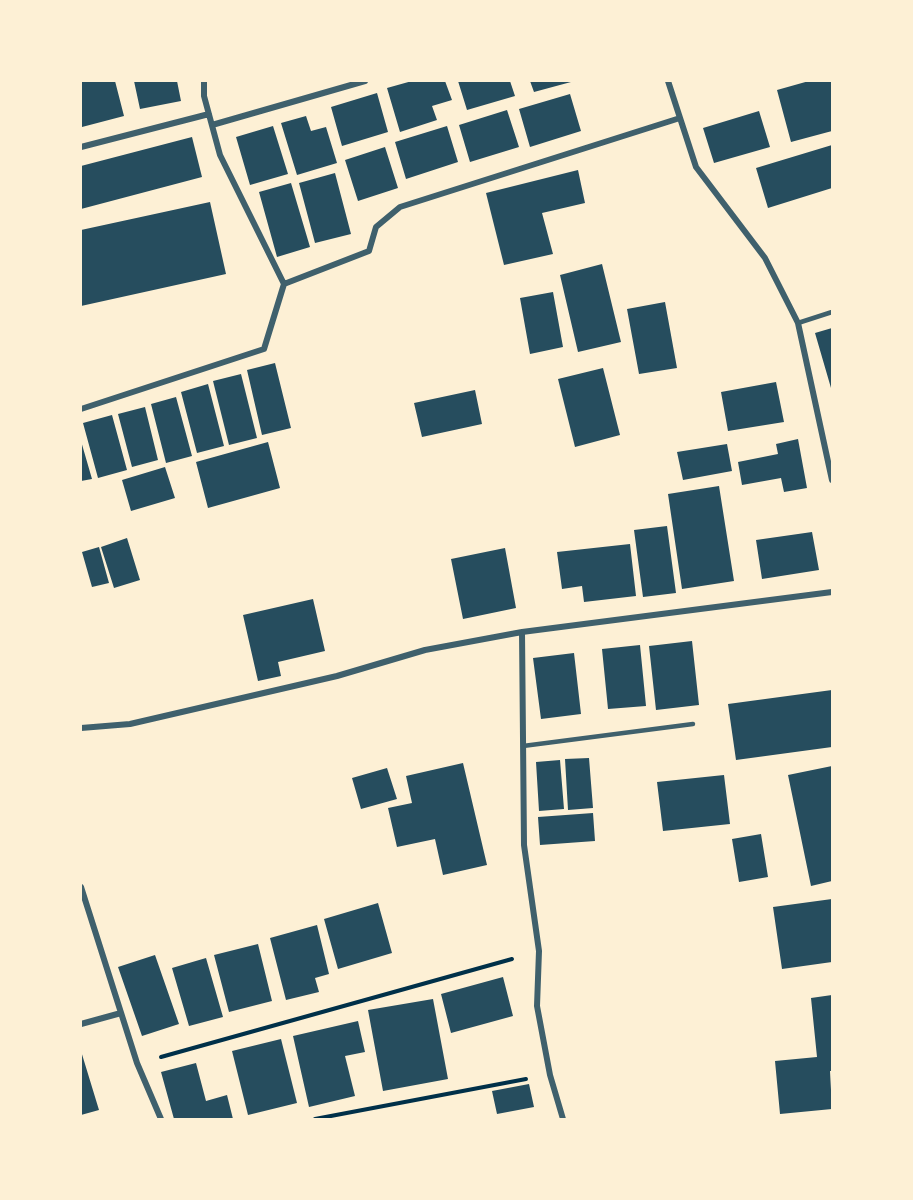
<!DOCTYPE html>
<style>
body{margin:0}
#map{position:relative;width:913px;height:1200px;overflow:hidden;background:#fdf0d5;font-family:"Roboto Condensed",sans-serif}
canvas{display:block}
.frame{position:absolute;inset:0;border:82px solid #fdf0d5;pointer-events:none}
</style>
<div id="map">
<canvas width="913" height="1200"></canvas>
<div class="frame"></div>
</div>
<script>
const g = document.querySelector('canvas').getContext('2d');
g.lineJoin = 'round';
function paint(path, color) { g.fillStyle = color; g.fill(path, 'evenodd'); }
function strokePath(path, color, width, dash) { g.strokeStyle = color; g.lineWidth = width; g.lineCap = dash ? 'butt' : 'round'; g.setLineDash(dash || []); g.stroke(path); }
paint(new Path2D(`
 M 81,81 L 115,81 L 124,116 L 82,127 Z
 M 134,81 L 177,81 L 181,101 L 140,109 Z
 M 412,81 L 445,81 L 452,100 L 432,106 L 437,120 L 400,132 L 387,88 Z
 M 458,81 L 510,81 L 515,96 L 467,110 Z
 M 530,81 L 571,81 L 571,82 L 534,92 Z
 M 809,81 L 832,81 L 832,131 L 791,142 L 777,90 Z
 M 377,93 L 388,132 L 342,146 L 331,107 Z
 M 570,94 L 581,131 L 530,147 L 519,109 Z
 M 507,110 L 519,147 L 470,162 L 459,125 Z
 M 759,111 L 770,147 L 714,163 L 703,128 Z
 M 306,116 L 311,131 L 326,127 L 337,163 L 297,175 L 281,123 Z
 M 273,126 L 288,174 L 250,185 L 236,137 Z
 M 447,126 L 458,162 L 406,179 L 395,142 Z
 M 192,137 L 202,177 L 81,209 L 81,166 Z
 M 832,145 L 832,188 L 768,208 L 756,168 Z
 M 385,147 L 398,188 L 358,201 L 345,160 Z
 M 578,170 L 585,203 L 542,213 L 553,254 L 504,265 L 486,193 Z
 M 335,173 L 351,234 L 315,243 L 299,183 Z
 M 291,183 L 310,247 L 277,257 L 259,192 Z
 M 210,202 L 226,274 L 81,306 L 81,230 Z
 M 602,264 L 621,342 L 578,352 L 560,275 Z
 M 553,292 L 563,347 L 530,354 L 520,298 Z
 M 665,302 L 677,368 L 639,374 L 627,309 Z
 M 832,328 L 832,388 L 831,388 L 815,333 Z
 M 275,363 L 291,428 L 262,435 L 247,370 Z
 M 603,368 L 620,435 L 575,447 L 558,379 Z
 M 241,374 L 257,438 L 229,445 L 213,381 Z
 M 776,382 L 784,422 L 728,431 L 721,392 Z
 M 208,384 L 224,446 L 197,453 L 181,392 Z
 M 475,390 L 482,424 L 422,437 L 414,403 Z
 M 176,397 L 192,456 L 166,463 L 151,404 Z
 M 145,407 L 158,460 L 132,467 L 118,414 Z
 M 112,415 L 127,470 L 98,478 L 83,423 Z
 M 798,439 L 807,488 L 784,492 L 781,478 L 742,485 L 738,462 L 778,454 L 776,444 Z
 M 81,441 L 92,479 L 81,481 Z
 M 268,442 L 280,488 L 208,508 L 196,462 Z
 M 727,444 L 732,471 L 683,480 L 677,452 Z
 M 165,467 L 175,498 L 131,511 L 122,480 Z
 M 719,486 L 734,581 L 682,589 L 668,494 Z
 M 667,526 L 676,593 L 643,597 L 634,530 Z
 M 812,532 L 819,570 L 762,579 L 756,540 Z
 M 127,538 L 140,580 L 114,588 L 101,547 Z
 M 630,544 L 636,596 L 584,602 L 582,586 L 562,589 L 557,552 Z
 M 99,547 L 109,583 L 92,587 L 82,552 Z
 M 505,548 L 516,608 L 463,619 L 451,559 Z
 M 313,599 L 325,651 L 278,662 L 281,676 L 258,681 L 243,615 Z
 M 692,641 L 699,705 L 656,710 L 649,646 Z
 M 640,645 L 646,706 L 608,709 L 602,649 Z
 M 574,653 L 581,714 L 541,719 L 533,658 Z
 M 832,690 L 832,747 L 736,760 L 728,704 Z
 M 589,758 L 593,808 L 568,810 L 565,759 Z
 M 560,760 L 564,809 L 539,811 L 536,762 Z
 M 463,763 L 487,865 L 443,875 L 435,839 L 397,847 L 388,808 L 412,803 L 406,776 Z
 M 832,766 L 832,881 L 811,886 L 788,775 Z
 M 387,768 L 397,799 L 361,809 L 352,778 Z
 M 724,775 L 730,824 L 663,831 L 657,782 Z
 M 593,813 L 595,841 L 540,845 L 538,817 Z
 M 761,834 L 768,877 L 739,882 L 732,839 Z
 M 832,899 L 832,962 L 782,969 L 773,907 Z
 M 378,903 L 392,953 L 338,969 L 324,919 Z
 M 317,925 L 329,974 L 315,978 L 319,992 L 286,1000 L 270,938 Z
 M 258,944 L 272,1001 L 229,1012 L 214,955 Z
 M 155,955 L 179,1024 L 142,1036 L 118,967 Z
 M 206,958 L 223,1017 L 189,1026 L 172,968 Z
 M 503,977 L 513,1016 L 451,1033 L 441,994 Z
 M 832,995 L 832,1071 L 830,1071 L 832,1109 L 780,1114 L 775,1061 L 817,1057 L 811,998 Z
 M 433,999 L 448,1079 L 383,1091 L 368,1010 Z
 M 358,1021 L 365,1052 L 345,1056 L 355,1096 L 309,1107 L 293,1036 Z
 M 281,1039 L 297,1103 L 248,1115 L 232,1051 Z
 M 81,1051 L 99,1110 L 81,1115 Z
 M 196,1063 L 206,1101 L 227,1095 L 233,1119 L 174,1119 L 161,1072 Z
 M 529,1084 L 534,1107 L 497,1114 L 492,1091 Z`), '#264d5e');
strokePath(new Path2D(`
 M 161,1057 L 512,959
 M 315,1119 L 526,1079`), '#003049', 4);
strokePath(new Path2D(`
 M 798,323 L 832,312
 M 523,746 L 693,724`), '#3f606c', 4.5);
strokePath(new Path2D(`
 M 204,81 L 204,96 L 220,155 L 284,284 L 369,251 L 376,227 L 400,207 L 680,118
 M 668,81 L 696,167 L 765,258 L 798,323 L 832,480
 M 212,125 L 365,81
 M 81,147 L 209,114
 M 81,409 L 264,349 L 284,284
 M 522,632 L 524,845 L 539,951 L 537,1006 L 550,1075 L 563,1119
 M 81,728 L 130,724 L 337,676 L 425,650 L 522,632 L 832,592
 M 81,887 L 137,1063 L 161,1119
 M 81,1024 L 121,1013`), '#3f606c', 6);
</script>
